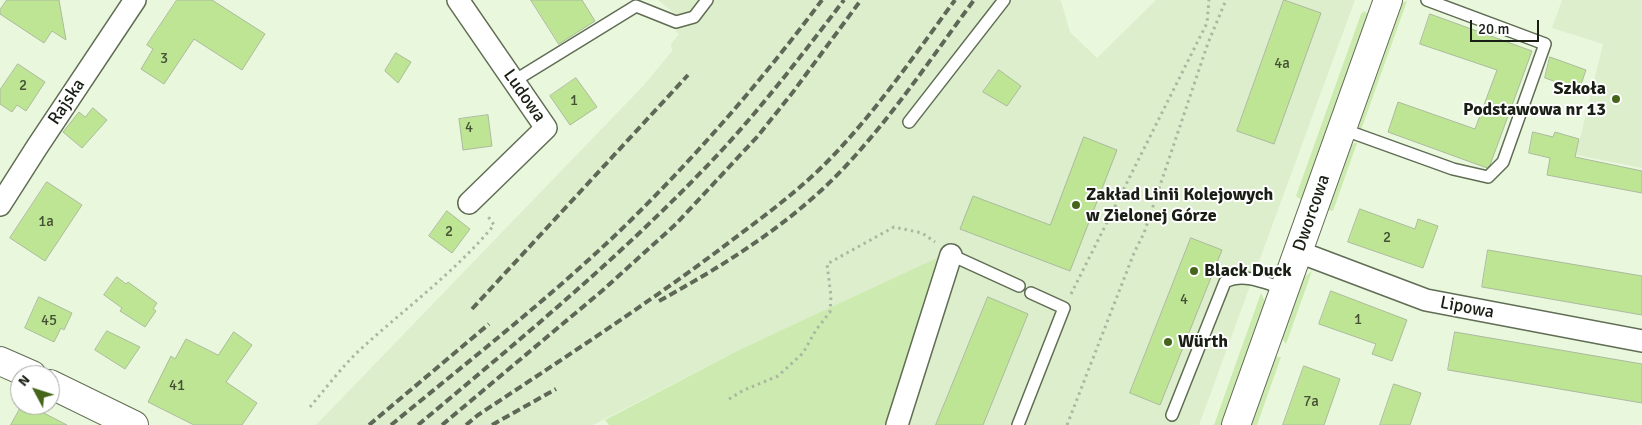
<!DOCTYPE html>
<meta charset="utf-8">
<style>
body{margin:0}
#map{position:relative;width:1642px;height:425px;overflow:hidden;background:#e9f8dc;font-family:Signika,sans-serif}
canvas{display:block}
.north{position:absolute;left:10px;top:365px;width:50px;height:50px;box-sizing:border-box;background:#fff;border:1px solid #a3a5a1;border-radius:50%;rotate:310deg;font-size:14px;font-weight:700;line-height:20px;text-align:center;color:#1a1f15}
.north::after{content:'';display:block;margin:auto;width:18px;height:22px;background:#45651a;clip-path:polygon(50% 0,100% 100%,50% 72%,0 100%)}
.scale{position:absolute;left:1470px;top:20px;width:69px;height:22px;box-sizing:border-box;border:2px solid #1a1f15;border-top:0;padding-left:6px;font-size:15px;line-height:18px;white-space:nowrap;color:#1a1f15;-webkit-text-stroke:4px #fff;paint-order:stroke}
</style>
<div id="map">
<canvas width="1642" height="425"></canvas>
<div class="north">N</div>
<div class="scale">20 m</div>
</div>
<script>
const g = document.querySelector('canvas').getContext('2d');
g.lineJoin = 'round';
function paint(path, color) { g.fillStyle = color; g.fill(path, 'evenodd'); }
function strokePath(path, color, width, dash) { g.strokeStyle = color; g.lineWidth = width; g.lineCap = dash ? 'butt' : 'round'; g.setLineDash(dash || []); g.stroke(path); }
function label(font, color, halo, rows, align = 'center') {
  g.font = font + ' Signika,sans-serif'; g.lineWidth = 4; g.setLineDash([]); g.textBaseline = 'middle'; g.strokeStyle = halo; g.fillStyle = color; for (const [text, x, y, turn = 0] of rows) {
    g.save(); g.translate(x, y); g.rotate((+turn || 0) * Math.PI / 180); g.textAlign = isNaN(turn) ? turn : align; if (halo) g.strokeText(text, 0, 0); g.fillText(text, 0, 0); g.restore();
  }
}
paint(new Path2D(`
 M 658,0 L 1059,0 L 1061,1 L 1070,32 L 1097,58 L 1156,0 L 1355,0 L 1199,425 L 886,425 L 937,259 L 739,350 L 593,425 L 316,425 L 644,85 L 672,51 L 671,44 L 679,34 L 676,32 L 675,14 Z
 M 1562,0 L 1642,0 L 1642,168 L 1576,155 L 1603,44 L 1552,28 Z`), '#dceecb');
paint(new Path2D(`
 M 1406,1 L 1407,1 L 1361,130 L 1359,129 L 1357,125 L 1402,3 Z
 M 1364,11 L 1370,16 L 1303,201 L 1296,196 L 1361,14 Z
 M 1354,143 L 1357,143 L 1333,211 L 1327,210 L 1350,147 Z
 M 937,258 L 886,425 L 609,425 L 605,420 L 739,350 Z
 M 1312,271 L 1286,344 L 1281,337 L 1303,278 Z
 M 1261,293 L 1265,302 L 1224,425 L 1214,425 Z
 M 1275,357 L 1281,357 L 1257,425 L 1250,425 Z`), '#cdeab1');
const building = new Path2D(`
 M 7,0 L 59,0 L 66,40 L 52,31 L 44,43 L 0,14 L 0,10 Z
 M 177,0 L 212,0 L 265,34 L 242,70 L 194,39 L 164,84 L 141,69 L 153,49 L 147,45 Z
 M 531,0 L 582,0 L 595,21 L 559,44 Z
 M 1284,0 L 1321,13 L 1274,144 L 1237,131 Z
 M 1430,14 L 1532,51 L 1490,165 L 1487,168 L 1388,132 L 1398,102 L 1475,129 L 1497,70 L 1420,44 Z
 M 396,53 L 411,62 L 398,83 L 385,71 Z
 M 1550,57 L 1586,70 L 1579,90 L 1545,78 Z
 M 18,64 L 45,82 L 26,111 L 17,105 L 12,112 L 0,104 L 0,90 Z
 M 999,70 L 1021,86 L 1007,106 L 983,92 Z
 M 576,78 L 597,107 L 570,125 L 550,96 Z
 M 93,108 L 107,120 L 82,148 L 63,132 L 79,112 L 85,117 Z
 M 488,115 L 492,146 L 463,150 L 459,119 Z
 M 1533,132 L 1553,137 L 1555,132 L 1579,139 L 1575,157 L 1642,171 L 1642,193 L 1547,175 L 1550,158 L 1529,153 Z
 M 1084,137 L 1117,150 L 1070,271 L 960,229 L 973,196 L 1050,225 Z
 M 47,182 L 82,205 L 45,261 L 10,238 Z
 M 1360,209 L 1415,229 L 1418,219 L 1438,226 L 1423,268 L 1348,242 Z
 M 447,211 L 470,229 L 452,253 L 429,236 Z
 M 1191,238 L 1222,250 L 1160,405 L 1130,393 Z
 M 1488,250 L 1642,276 L 1642,315 L 1482,287 Z
 M 117,277 L 126,284 L 128,282 L 157,303 L 153,309 L 156,311 L 145,327 L 120,311 L 122,308 L 104,295 Z
 M 1331,291 L 1407,320 L 1392,361 L 1372,354 L 1376,344 L 1319,324 Z
 M 39,297 L 72,313 L 64,330 L 61,328 L 54,342 L 25,328 Z
 M 988,297 L 1028,314 L 983,425 L 936,425 Z
 M 107,331 L 140,347 L 125,369 L 95,350 Z
 M 234,332 L 252,345 L 226,382 L 257,403 L 242,425 L 194,425 L 148,402 L 171,356 L 175,359 L 186,339 L 218,355 Z
 M 1455,332 L 1642,364 L 1642,403 L 1448,370 Z
 M 1304,366 L 1340,379 L 1324,425 L 1283,425 Z
 M 1394,384 L 1421,393 L 1410,425 L 1380,425 Z
 M 22,405 L 28,405 L 67,425 L 11,425 Z`);
paint(building, '#bde593');
strokePath(building, '#acba9f', 1);
const lane = new Path2D(`
 M 514,81 L 636,6 L 676,22 L 694,17 L 707,0
 M 909,122 L 1004,0
 M 1342,129 L 1453,169 L 1488,177 L 1503,162 L 1545,44 L 1427,0
 M 951,255 L 1019,286
 M 1172,415 L 1225,282 C 1244,272 1265,283 1285,289
 M 1018,425 L 1064,308 L 1031,293`);
const street = new Path2D(`
 M 458,0 L 546,128 L 469,203
 M 0,205 L 37,147 L 135,0
 M 1299,252 L 1426,300 L 1642,341
 M 897,425 L 951,255`);
const secondary = new Path2D(`
 M 0,361 L 32,375
 M 50,384 L 134,425
 M 1236,425 L 1388,0`);
strokePath(lane, '#606d54', 14);
strokePath(street, '#606d54', 24);
strokePath(secondary, '#606d54', 30);
strokePath(new Path2D(`
 M 1071,294 L 1207,23 L 1209,0
 M 729,399 L 744,390 L 778,376 L 803,353 L 816,330 L 830,312 L 831,296 L 827,264 L 894,227 L 922,233 L 935,242
 M 310,407 C 327,387 343,365 363,347 C 407,307 456,271 494,225 L 487,215
 M 1067,425 L 1134,253 L 1144,233 L 1208,43 L 1226,0`), '#abb7a0', 3, [2.5, 4]);
strokePath(lane, '#fff', 11);
strokePath(street, '#fff', 21);
strokePath(secondary, '#fff', 28);
strokePath(new Path2D(`
 M 659,301 C 730,262 800,218 854,157 C 898,108 935,53 974,0
 M 472,309 L 688,75
 M 369,425 L 489,324
 M 391,425 C 471,359 554,295 629,222 C 699,153 763,79 822,0
 M 418,425 C 523,337 629,250 723,149 C 766,102 805,51 844,0
 M 442,425 L 603,290 L 676,224 L 757,137 L 793,92 L 861,0
 M 466,425 L 478,415 C 558,362 638,310 715,253 C 753,224 792,197 826,163 C 875,113 914,56 955,0
 M 492,425 L 556,389`), '#5f6757', 4, [8, 4]);
for (const [x, y, r, color] of [
 [1616,99,5,"#45651a"],
 [1076,205,5,"#45651a"],
 [1194,271,5,"#45651a"],
 [1168,342,5,"#45651a"]
]) { const dot = new Path2D(); dot.arc(x, y, r, 0, 2 * Math.PI); g.fillStyle = color; g.fill(dot); strokePath(dot, '#fff', 2); }
label('15px', '#435034', null, [
 ["3",164,59],
 ["4a",1282,64],
 ["2",23,86],
 ["1",574,101],
 ["4",469,128],
 ["1a",46,222],
 ["2",449,232],
 ["2",1387,238],
 ["4",1184,300],
 ["1",1358,320],
 ["45",49,321],
 ["41",177,386],
 ["7a",1311,402]
]);
label('bold 18px', '#1a1f15', '#fff', [
 ["Szkoła",1606,89,"right"],
 ["Podstawowa nr 13",1606,110,"right"],
 ["Zakład Linii Kolejowych",1086,195],
 ["w Zielonej Górze",1086,216],
 ["Black Duck",1204,271],
 ["Würth",1178,342]
], 'left');
label('18px', '#1a1f15', '#fff', [
 ["Ludowa",524,96,55],
 ["Rajska",67,102,-56],
 ["Dworcowa",1312,213,-71],
 ["Lipowa",1467,308,11]
]);
</script>
